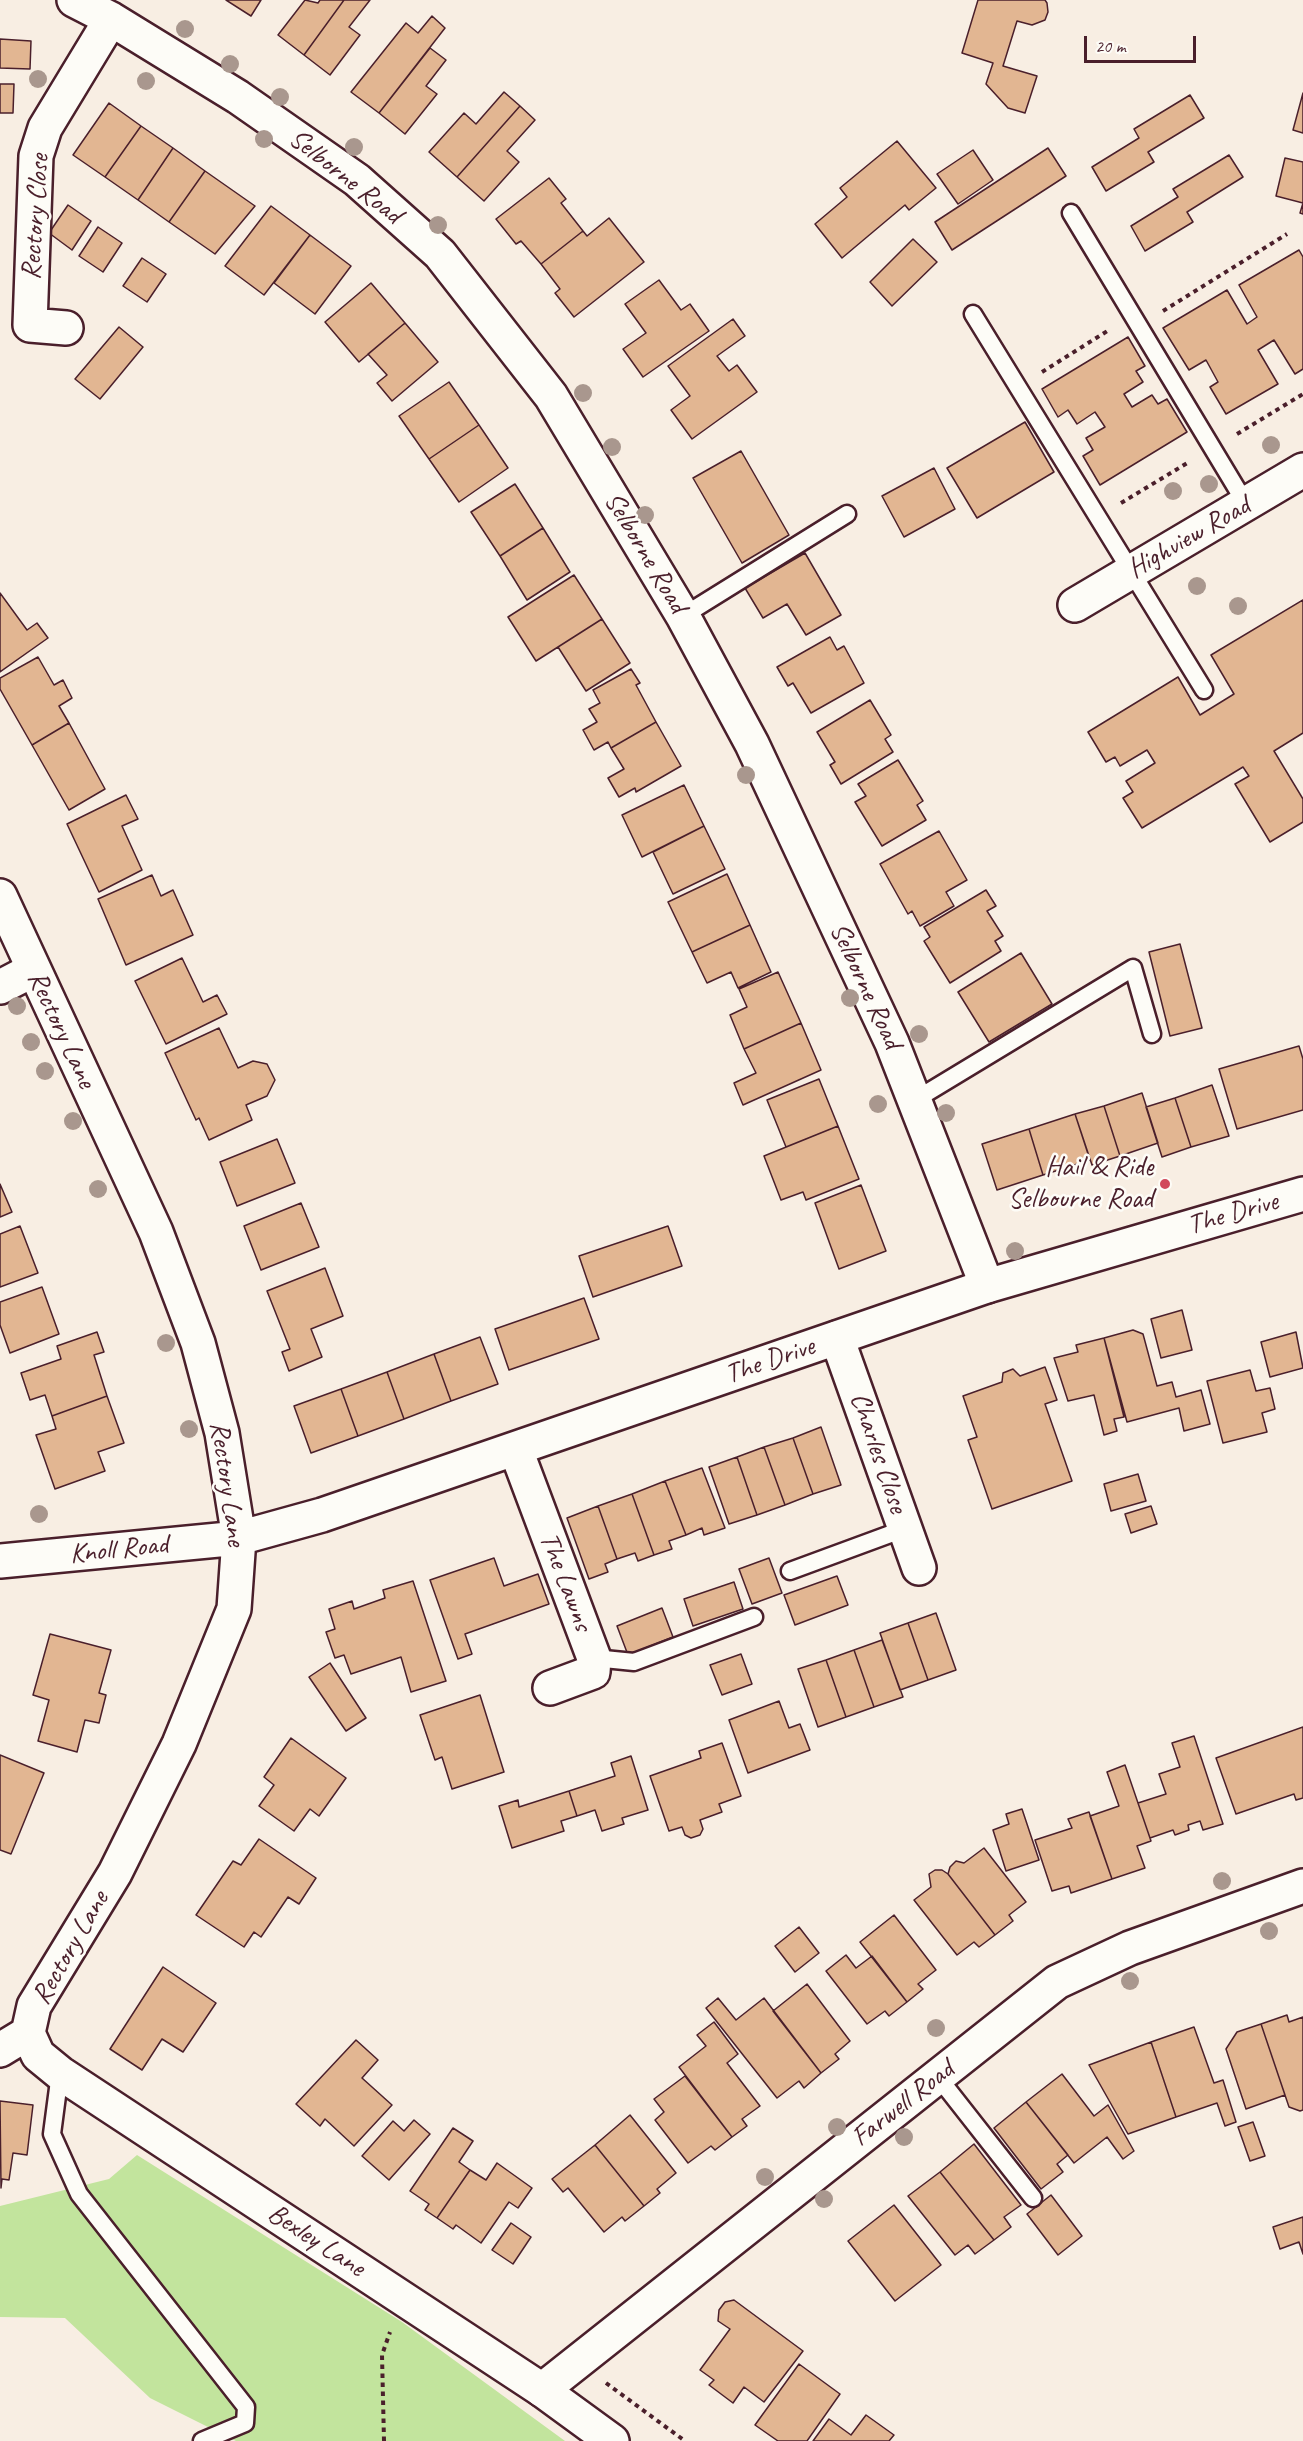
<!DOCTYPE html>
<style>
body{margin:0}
#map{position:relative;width:1303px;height:2441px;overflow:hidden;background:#f8eee3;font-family:Caveat,sans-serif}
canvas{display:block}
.scale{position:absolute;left:1084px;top:36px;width:112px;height:27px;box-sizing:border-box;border:3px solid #4a1f2b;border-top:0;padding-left:8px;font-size:18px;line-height:21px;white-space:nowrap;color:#4a1f2b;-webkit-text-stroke:4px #fdfcf7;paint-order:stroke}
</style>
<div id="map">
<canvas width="1303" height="2441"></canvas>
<div class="scale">20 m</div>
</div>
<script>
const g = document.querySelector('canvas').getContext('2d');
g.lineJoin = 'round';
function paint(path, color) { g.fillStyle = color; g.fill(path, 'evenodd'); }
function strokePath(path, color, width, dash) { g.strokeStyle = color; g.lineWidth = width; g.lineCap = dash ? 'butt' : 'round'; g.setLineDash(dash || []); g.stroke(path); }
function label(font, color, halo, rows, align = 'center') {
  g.font = font + ' Caveat,sans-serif'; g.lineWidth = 5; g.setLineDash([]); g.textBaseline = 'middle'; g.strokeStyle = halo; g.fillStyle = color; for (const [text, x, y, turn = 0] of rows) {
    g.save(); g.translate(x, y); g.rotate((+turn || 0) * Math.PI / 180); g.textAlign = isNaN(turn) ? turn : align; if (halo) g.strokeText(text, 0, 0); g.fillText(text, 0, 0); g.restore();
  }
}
paint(new Path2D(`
 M 137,2155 L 402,2322 L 565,2441 L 236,2441 L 150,2398 L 65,2318 L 0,2317 L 0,2206 L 109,2179 Z`), '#c2e49d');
const building = new Path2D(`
 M 226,0 L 261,0 L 251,16 Z
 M 305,0 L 318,3 L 320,0 L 344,0 L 304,55 L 278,35 Z
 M 344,0 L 370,0 L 349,27 L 360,35 L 330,75 L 304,55 Z
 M 978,0 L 1045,0 L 1047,3 L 1048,12 L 1045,20 L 1032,25 L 1017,21 L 1003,66 L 1037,76 L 1025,113 L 1008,108 L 986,84 L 993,63 L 962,53 Z
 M 432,16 L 445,28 L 379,113 L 351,92 L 406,23 L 418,33 Z
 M 0,39 L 31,41 L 30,69 L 0,68 Z
 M 430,48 L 446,60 L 426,86 L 437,94 L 405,134 L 379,113 Z
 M 0,84 L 14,84 L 13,113 L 0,113 Z
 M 504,92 L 520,106 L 457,177 L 429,152 L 464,113 L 476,124 Z
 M 1303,93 L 1303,133 L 1293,130 Z
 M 1190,95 L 1204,118 L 1148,152 L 1154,162 L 1106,191 L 1092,167 L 1139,138 L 1134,129 Z
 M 109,103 L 141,126 L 105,177 L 73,155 Z
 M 520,106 L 535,120 L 507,151 L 519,162 L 484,201 L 457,177 Z
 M 141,126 L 173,148 L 138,200 L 105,177 Z
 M 897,141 L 936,188 L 909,210 L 905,205 L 842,258 L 815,224 L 847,197 L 840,188 Z
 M 173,148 L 205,171 L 169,222 L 138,200 Z
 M 1048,148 L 1066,176 L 952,250 L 935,222 Z
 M 973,150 L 993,180 L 958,204 L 937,174 Z
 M 1229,155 L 1243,177 L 1187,212 L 1193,222 L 1145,251 L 1131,226 L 1178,197 L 1173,189 Z
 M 1285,158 L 1303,162 L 1303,214 L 1300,213 L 1303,203 L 1276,196 Z
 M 205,171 L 255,206 L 215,254 L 169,222 Z
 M 549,178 L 566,199 L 561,203 L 583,231 L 541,264 L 521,241 L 516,244 L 496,219 Z
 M 68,205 L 91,221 L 72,250 L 49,233 Z
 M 271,206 L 310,235 L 264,295 L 225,266 Z
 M 609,218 L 644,262 L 574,317 L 555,293 L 560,289 L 541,264 L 583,231 L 587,236 Z
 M 98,227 L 122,243 L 103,272 L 79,256 Z
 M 310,235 L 351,266 L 315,314 L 274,283 Z
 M 913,239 L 937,262 L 892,306 L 870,282 Z
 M 1299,250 L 1303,257 L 1303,369 L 1295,374 L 1274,340 L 1258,350 L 1278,384 L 1226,414 L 1210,387 L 1218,382 L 1206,360 L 1189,370 L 1163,328 L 1227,290 L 1247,324 L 1257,317 L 1239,285 Z
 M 142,258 L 166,274 L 147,302 L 123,286 Z
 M 659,280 L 681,310 L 690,304 L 709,331 L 643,377 L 623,349 L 646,333 L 625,304 Z
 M 371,283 L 405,323 L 359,362 L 325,322 Z
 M 733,319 L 745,336 L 717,356 L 729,371 L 737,365 L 757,392 L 692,439 L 671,410 L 690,396 L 668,366 Z
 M 405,323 L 438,362 L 392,401 L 377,383 L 387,375 L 368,354 Z
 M 119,327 L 143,347 L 100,399 L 75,379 Z
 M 1128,337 L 1145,366 L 1136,371 L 1143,382 L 1124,394 L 1132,407 L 1152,395 L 1158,404 L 1167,399 L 1187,432 L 1100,485 L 1083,456 L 1093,450 L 1086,438 L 1105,427 L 1095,412 L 1077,424 L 1068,410 L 1058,417 L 1042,389 Z
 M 449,382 L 479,425 L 429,459 L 399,416 Z
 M 1025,422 L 1054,472 L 977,518 L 947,468 Z
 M 479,425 L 508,468 L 459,502 L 429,459 Z
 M 741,451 L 789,535 L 742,563 L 693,478 Z
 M 934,468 L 955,509 L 904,537 L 882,496 Z
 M 515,484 L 543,528 L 500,556 L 471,512 Z
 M 543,528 L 570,572 L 527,600 L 500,556 Z
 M 805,553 L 841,615 L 806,635 L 787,604 L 763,618 L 745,588 Z
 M 574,575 L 602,619 L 536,661 L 508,617 Z
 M 0,593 L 27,630 L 37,623 L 48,638 L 0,672 Z
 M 1303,600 L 1303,733 L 1274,751 L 1303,799 L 1303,822 L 1270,842 L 1235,784 L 1249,776 L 1243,767 L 1142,828 L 1123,798 L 1133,792 L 1126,781 L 1155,763 L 1147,750 L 1120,766 L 1115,757 L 1106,762 L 1088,732 L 1178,677 L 1200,715 L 1234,694 L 1211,655 Z
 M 602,619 L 630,663 L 586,691 L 558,647 Z
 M 830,637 L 837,650 L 844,646 L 864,683 L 811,713 L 793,683 L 788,686 L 777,667 Z
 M 38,657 L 54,685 L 63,680 L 72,698 L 59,706 L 69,723 L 32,745 L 0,689 L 0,678 Z
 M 631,669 L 640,683 L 636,685 L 656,722 L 611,748 L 608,742 L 594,750 L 583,730 L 597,722 L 589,709 L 600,703 L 593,690 Z
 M 870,700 L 891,735 L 885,739 L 893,752 L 841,784 L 830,765 L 835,762 L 817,732 Z
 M 656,722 L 681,766 L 636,792 L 635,788 L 619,797 L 608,778 L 624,769 L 611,748 Z
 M 69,723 L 105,789 L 69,810 L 32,745 Z
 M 898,760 L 923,801 L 917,805 L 926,820 L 882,846 L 855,802 L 866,796 L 858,784 Z
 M 684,785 L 704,826 L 642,857 L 622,815 Z
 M 126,795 L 138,819 L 122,826 L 142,870 L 99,892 L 67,824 Z
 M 704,826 L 725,869 L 673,894 L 653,852 Z
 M 939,831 L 967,880 L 946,892 L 954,906 L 920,926 L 912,911 L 908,914 L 880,864 Z
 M 727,874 L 750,925 L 692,952 L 668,902 Z
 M 152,875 L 161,896 L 173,890 L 193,935 L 126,965 L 98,899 Z
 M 986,890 L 996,906 L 987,911 L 1003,936 L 995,941 L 1001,951 L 950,983 L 924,941 L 930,937 L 924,927 Z
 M 750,925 L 771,972 L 738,988 L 731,972 L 707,983 L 692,952 Z
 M 1180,944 L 1202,1028 L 1170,1036 L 1149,952 Z
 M 1021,953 L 1052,1004 L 989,1042 L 958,992 Z
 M 182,958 L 203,1002 L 217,995 L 227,1014 L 166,1044 L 135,981 Z
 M 778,972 L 801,1023 L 744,1049 L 730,1015 L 747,1007 L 739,989 Z
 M 801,1023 L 821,1070 L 743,1105 L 734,1083 L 756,1073 L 744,1049 Z
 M 219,1028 L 238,1068 L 253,1061 L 267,1064 L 275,1080 L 267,1096 L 246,1105 L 252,1120 L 209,1140 L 199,1118 L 196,1120 L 165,1053 Z
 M 1299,1046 L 1303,1059 L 1303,1110 L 1237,1129 L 1219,1069 Z
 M 819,1079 L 838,1126 L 786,1147 L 767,1100 Z
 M 1212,1085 L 1229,1136 L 1191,1147 L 1175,1098 Z
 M 1142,1093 L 1158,1143 L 1120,1156 L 1104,1106 Z
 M 1175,1098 L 1191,1147 L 1162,1157 L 1146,1107 Z
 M 1104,1106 L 1120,1156 L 1092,1165 L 1075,1114 Z
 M 1075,1114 L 1090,1160 L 1043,1175 L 1029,1129 Z
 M 838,1126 L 859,1179 L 806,1200 L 803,1192 L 781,1200 L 764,1156 Z
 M 1029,1129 L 1043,1175 L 997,1190 L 982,1144 Z
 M 277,1139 L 295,1183 L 237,1206 L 220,1162 Z
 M 0,1184 L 12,1212 L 0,1217 Z
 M 861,1185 L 886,1251 L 839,1269 L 815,1203 Z
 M 301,1203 L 319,1247 L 261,1270 L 244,1226 Z
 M 20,1226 L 38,1273 L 0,1287 L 0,1234 Z
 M 668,1226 L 682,1266 L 593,1297 L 579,1256 Z
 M 325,1268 L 343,1316 L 311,1329 L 322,1357 L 289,1371 L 282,1352 L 290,1349 L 267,1291 Z
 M 42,1287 L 59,1334 L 10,1353 L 0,1325 L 0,1302 Z
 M 584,1298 L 599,1339 L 509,1370 L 495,1329 Z
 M 1182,1310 L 1192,1350 L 1161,1358 L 1151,1319 Z
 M 1133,1330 L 1143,1334 L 1157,1386 L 1172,1382 L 1176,1397 L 1201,1390 L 1210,1424 L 1184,1431 L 1179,1408 L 1127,1422 L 1104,1338 Z
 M 97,1332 L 104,1352 L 94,1355 L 107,1396 L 52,1416 L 45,1395 L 30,1400 L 21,1373 L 61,1359 L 57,1346 Z
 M 1296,1332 L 1303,1368 L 1270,1377 L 1261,1342 Z
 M 480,1337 L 498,1384 L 451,1401 L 434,1354 Z
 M 1104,1338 L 1124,1417 L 1114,1419 L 1117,1431 L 1104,1435 L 1094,1395 L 1068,1401 L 1054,1358 L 1078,1352 L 1076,1345 Z
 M 434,1354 L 451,1401 L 404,1419 L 387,1372 Z
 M 1045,1367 L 1057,1400 L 1045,1404 L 1072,1481 L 992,1509 L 968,1440 L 977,1437 L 963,1396 L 1002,1382 L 1003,1373 L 1013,1369 L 1020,1376 Z
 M 1250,1370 L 1256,1391 L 1270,1388 L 1275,1409 L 1262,1413 L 1267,1432 L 1223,1443 L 1207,1381 Z
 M 387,1372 L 404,1419 L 358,1436 L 341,1389 Z
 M 341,1389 L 358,1436 L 311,1453 L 294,1406 Z
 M 107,1396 L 124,1443 L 98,1452 L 105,1471 L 55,1489 L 36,1435 L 56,1429 L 52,1416 Z
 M 821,1427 L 841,1485 L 813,1494 L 793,1438 Z
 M 793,1438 L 813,1494 L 785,1505 L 764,1447 Z
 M 764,1447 L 785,1505 L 757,1515 L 737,1457 Z
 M 737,1457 L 757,1515 L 729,1524 L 709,1467 Z
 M 702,1468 L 725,1528 L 704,1535 L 702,1528 L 686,1535 L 665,1481 Z
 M 1138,1474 L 1146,1501 L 1111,1511 L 1104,1484 Z
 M 665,1481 L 686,1535 L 669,1541 L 672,1549 L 654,1555 L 632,1494 Z
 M 632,1494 L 654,1555 L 638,1561 L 635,1553 L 617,1559 L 598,1506 Z
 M 598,1506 L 617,1559 L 605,1564 L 608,1572 L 589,1579 L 567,1518 Z
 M 1151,1506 L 1157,1524 L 1131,1533 L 1125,1514 Z
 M 494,1558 L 504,1586 L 538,1574 L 549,1604 L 465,1634 L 472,1654 L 458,1659 L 430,1580 Z
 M 769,1558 L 782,1593 L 752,1604 L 739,1569 Z
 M 837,1576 L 848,1605 L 795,1625 L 784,1595 Z
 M 413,1581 L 446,1681 L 411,1692 L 401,1657 L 351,1674 L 344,1655 L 335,1658 L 326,1632 L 335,1629 L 329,1609 L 352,1601 L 354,1609 L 385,1598 L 383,1590 Z
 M 734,1582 L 743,1609 L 693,1626 L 684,1599 Z
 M 662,1608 L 673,1637 L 628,1655 L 617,1626 Z
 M 936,1613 L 956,1670 L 928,1680 L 908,1623 Z
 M 908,1623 L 928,1680 L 900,1690 L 880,1633 Z
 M 50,1634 L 111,1650 L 99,1693 L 106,1695 L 99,1723 L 85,1720 L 77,1752 L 38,1741 L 49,1700 L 33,1695 Z
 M 882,1640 L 903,1697 L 874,1707 L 854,1650 Z
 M 854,1650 L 874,1707 L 846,1717 L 826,1660 Z
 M 741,1654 L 752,1684 L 722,1695 L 710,1665 Z
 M 826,1660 L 846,1717 L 818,1727 L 798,1669 Z
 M 330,1663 L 366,1718 L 346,1731 L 309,1677 Z
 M 480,1695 L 504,1772 L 452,1789 L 442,1757 L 435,1760 L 420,1715 Z
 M 779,1701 L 789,1728 L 800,1724 L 810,1750 L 748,1773 L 729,1720 Z
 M 1303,1727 L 1303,1798 L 1296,1800 L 1294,1794 L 1236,1814 L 1216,1758 Z
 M 1194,1736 L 1223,1824 L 1203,1830 L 1200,1821 L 1188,1825 L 1189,1830 L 1175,1835 L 1173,1830 L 1150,1838 L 1138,1803 L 1166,1794 L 1159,1774 L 1180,1767 L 1172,1743 Z
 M 291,1738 L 346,1778 L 319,1816 L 310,1809 L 294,1831 L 259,1806 L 274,1785 L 264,1777 Z
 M 722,1743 L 741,1796 L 719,1804 L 722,1812 L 700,1820 L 703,1829 L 700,1835 L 691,1838 L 685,1835 L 682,1827 L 669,1831 L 650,1776 L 701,1758 L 699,1751 Z
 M 0,1755 L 44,1773 L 11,1854 L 0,1850 Z
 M 631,1756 L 648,1810 L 622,1818 L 624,1824 L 602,1831 L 595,1810 L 577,1816 L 569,1791 L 615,1776 L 611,1763 Z
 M 1125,1765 L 1151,1841 L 1137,1846 L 1145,1868 L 1112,1879 L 1090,1816 L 1119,1806 L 1107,1772 Z
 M 569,1791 L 577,1816 L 561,1821 L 564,1831 L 512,1848 L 499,1806 L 518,1800 L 519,1807 Z
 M 1022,1809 L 1039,1860 L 1006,1871 L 993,1830 L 1009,1824 L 1006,1814 Z
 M 1089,1812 L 1112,1879 L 1071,1893 L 1069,1886 L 1052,1891 L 1035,1840 L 1072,1828 L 1068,1819 Z
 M 259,1839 L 316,1878 L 299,1904 L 288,1897 L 261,1937 L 254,1932 L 244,1947 L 196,1915 L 233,1861 L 241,1865 Z
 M 984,1848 L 1026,1902 L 1009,1915 L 1013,1921 L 995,1935 L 948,1874 L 950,1867 L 956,1861 L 964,1863 Z
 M 935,1870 L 942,1870 L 948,1874 L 995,1935 L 979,1947 L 974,1942 L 957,1955 L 914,1900 L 931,1887 L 929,1874 Z
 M 894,1915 L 936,1970 L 918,1984 L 923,1989 L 907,2002 L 860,1942 Z
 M 799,1927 L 819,1953 L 795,1972 L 775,1946 Z
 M 846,1955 L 856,1968 L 872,1956 L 907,2002 L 889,2016 L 885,2011 L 867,2024 L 826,1971 Z
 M 163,1967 L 216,2003 L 183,2052 L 162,2039 L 142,2070 L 110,2049 Z
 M 807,1984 L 850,2041 L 835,2054 L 839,2059 L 821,2073 L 773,2011 Z
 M 718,1998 L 736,2020 L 764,1998 L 821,2073 L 804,2088 L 799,2081 L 777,2098 L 706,2008 Z
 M 1287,2015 L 1289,2022 L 1303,2017 L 1303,2110 L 1300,2111 L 1289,2107 L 1261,2024 Z
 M 714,2022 L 738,2054 L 727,2063 L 760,2106 L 742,2119 L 747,2126 L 732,2137 L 679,2067 L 706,2046 L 697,2035 Z
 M 1261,2024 L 1285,2095 L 1246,2109 L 1226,2049 L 1237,2032 Z
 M 1194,2027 L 1214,2083 L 1223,2080 L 1236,2122 L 1225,2126 L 1217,2103 L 1176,2117 L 1151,2042 Z
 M 356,2040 L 378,2060 L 362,2078 L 392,2105 L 354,2146 L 325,2119 L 320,2126 L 296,2104 Z
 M 1151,2042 L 1176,2117 L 1128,2134 L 1089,2065 Z
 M 1062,2074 L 1094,2116 L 1108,2105 L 1134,2151 L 1123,2159 L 1107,2137 L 1074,2163 L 1026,2102 Z
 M 685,2076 L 732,2137 L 715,2150 L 711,2146 L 688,2163 L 655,2120 L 664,2112 L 654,2099 Z
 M 0,2101 L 33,2105 L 27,2155 L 13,2153 L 9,2180 L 2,2179 L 1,2188 Z
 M 1026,2102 L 1068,2155 L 1057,2164 L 1063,2172 L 1041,2189 L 994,2128 Z
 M 630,2115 L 676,2173 L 657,2189 L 660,2193 L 644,2206 L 595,2145 Z
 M 414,2120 L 430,2134 L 389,2180 L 362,2156 L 393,2121 L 404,2131 Z
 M 1253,2122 L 1265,2156 L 1250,2161 L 1238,2127 Z
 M 453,2128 L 473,2141 L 459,2162 L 470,2170 L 437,2218 L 425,2210 L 429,2204 L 410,2191 Z
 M 974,2144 L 1021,2205 L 1004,2217 L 1011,2227 L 994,2240 L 940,2172 Z
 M 595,2145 L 644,2206 L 625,2221 L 622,2217 L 604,2232 L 568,2188 L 563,2192 L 552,2179 Z
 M 497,2163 L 532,2188 L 518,2208 L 509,2202 L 481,2243 L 456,2225 L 453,2229 L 437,2218 L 470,2170 L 486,2180 Z
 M 940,2172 L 994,2240 L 975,2254 L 968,2245 L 955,2255 L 908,2196 Z
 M 1051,2195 L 1082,2236 L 1058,2255 L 1027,2214 Z
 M 894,2205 L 941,2265 L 895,2301 L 848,2241 Z
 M 1303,2217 L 1303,2254 L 1299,2242 L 1280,2249 L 1273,2227 Z
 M 511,2223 L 531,2237 L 513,2264 L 492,2250 Z
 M 734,2300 L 803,2351 L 764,2402 L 744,2387 L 733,2403 L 709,2385 L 714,2380 L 700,2370 L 730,2329 L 718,2321 L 719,2310 L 725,2302 Z
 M 799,2364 L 840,2394 L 807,2441 L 778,2441 L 755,2425 Z
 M 866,2415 L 894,2435 L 889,2441 L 813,2441 L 829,2419 L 851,2435 Z`);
paint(building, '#e2b692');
strokePath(building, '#4a1f2b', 1.5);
const service = new Path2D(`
 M 1071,213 L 1246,504
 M 973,314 L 1204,690
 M 683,616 L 847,514
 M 915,1100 L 1133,968 L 1152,1034
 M 790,1571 L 904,1529
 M 594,1658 L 634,1662 L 754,1617
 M 60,2073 L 52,2134 L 79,2194 L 246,2407 L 245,2423 L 202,2441
 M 938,2077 L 1033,2198`);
const minor = new Path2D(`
 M 74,0 L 111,19 L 238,97 L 357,180 L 440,254 L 551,396 L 683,616 L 752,744 L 892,1043 L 987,1286
 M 66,328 L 30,325 L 36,156 L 45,128 L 111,19
 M 1075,605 L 1303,470
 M 0,987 L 33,970
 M 837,1338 L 919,1568
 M 516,1450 L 594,1658 L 593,1672 L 550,1688
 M 542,2390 L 1057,1982 L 1130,1948 L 1303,1886`);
const tertiary = new Path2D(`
 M 0,896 L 156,1232 L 198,1343 L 222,1433 L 239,1538 L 234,1609 L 179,1744 L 115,1873 L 34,2006 L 28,2033 L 0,2050
 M 0,1561 L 239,1538 L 322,1515 L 987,1286 L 1303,1194
 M 28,2033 L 38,2055 L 60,2073 L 542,2390 L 612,2441`);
strokePath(service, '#4a1f2b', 21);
strokePath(minor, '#4a1f2b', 38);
strokePath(tertiary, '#4a1f2b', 38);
strokePath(new Path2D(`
 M 1163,311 L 1287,234
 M 1042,372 L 1109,330
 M 1237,434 L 1303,394
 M 1121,503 L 1189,462
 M 606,2383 L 685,2441
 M 384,2441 L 382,2355 L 390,2332`), '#4a1f2b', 4, [4.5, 4.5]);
strokePath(service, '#fdfcf7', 16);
strokePath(minor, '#fdfcf7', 33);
strokePath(tertiary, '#fdfcf7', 33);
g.fillStyle = '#a9978e';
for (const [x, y] of [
 [185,29],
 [230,64],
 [38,79],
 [146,81],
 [280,97],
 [264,139],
 [354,147],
 [438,225],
 [583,393],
 [1271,445],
 [612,447],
 [1209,484],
 [1173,491],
 [645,515],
 [1197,586],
 [1238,606],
 [746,775],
 [850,998],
 [17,1006],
 [919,1034],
 [31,1042],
 [45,1071],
 [878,1104],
 [946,1113],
 [73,1121],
 [98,1189],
 [1015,1251],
 [166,1343],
 [189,1429],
 [39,1514],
 [1222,1881],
 [1269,1931],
 [1130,1981],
 [936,2028],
 [837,2127],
 [904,2137],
 [765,2177],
 [824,2199]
]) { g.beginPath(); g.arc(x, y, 9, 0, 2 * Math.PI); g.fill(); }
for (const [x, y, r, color] of [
 [1165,1184,6,"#d1495b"]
]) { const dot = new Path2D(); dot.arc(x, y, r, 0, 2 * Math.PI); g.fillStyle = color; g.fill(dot); strokePath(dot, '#fdfcf7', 2); }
label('28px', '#4a1f2b', '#fdfcf7', [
 ["Selborne Road",345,177,38],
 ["Rectory Close",36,217,-86],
 ["Highview Road",1189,538,-30],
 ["Selborne Road",645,553,59],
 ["Selborne Road",865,986,65],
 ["Rectory Lane",61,1030,65],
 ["The Drive",1233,1214,-16],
 ["The Drive",770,1361,-19],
 ["Charles Close",878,1453,71],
 ["Rectory Lane",227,1484,82],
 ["Knoll Road",119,1550,-6],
 ["The Lawns",565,1582,69],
 ["Rectory Lane",71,1948,-60],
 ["Farwell Road",903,2104,-38],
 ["Bexley Lane",316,2241,33]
]);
label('28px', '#4a1f2b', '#fdfcf7', [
 ["Hail & Ride",1153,1168],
 ["Selbourne Road",1153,1200]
], 'right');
</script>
